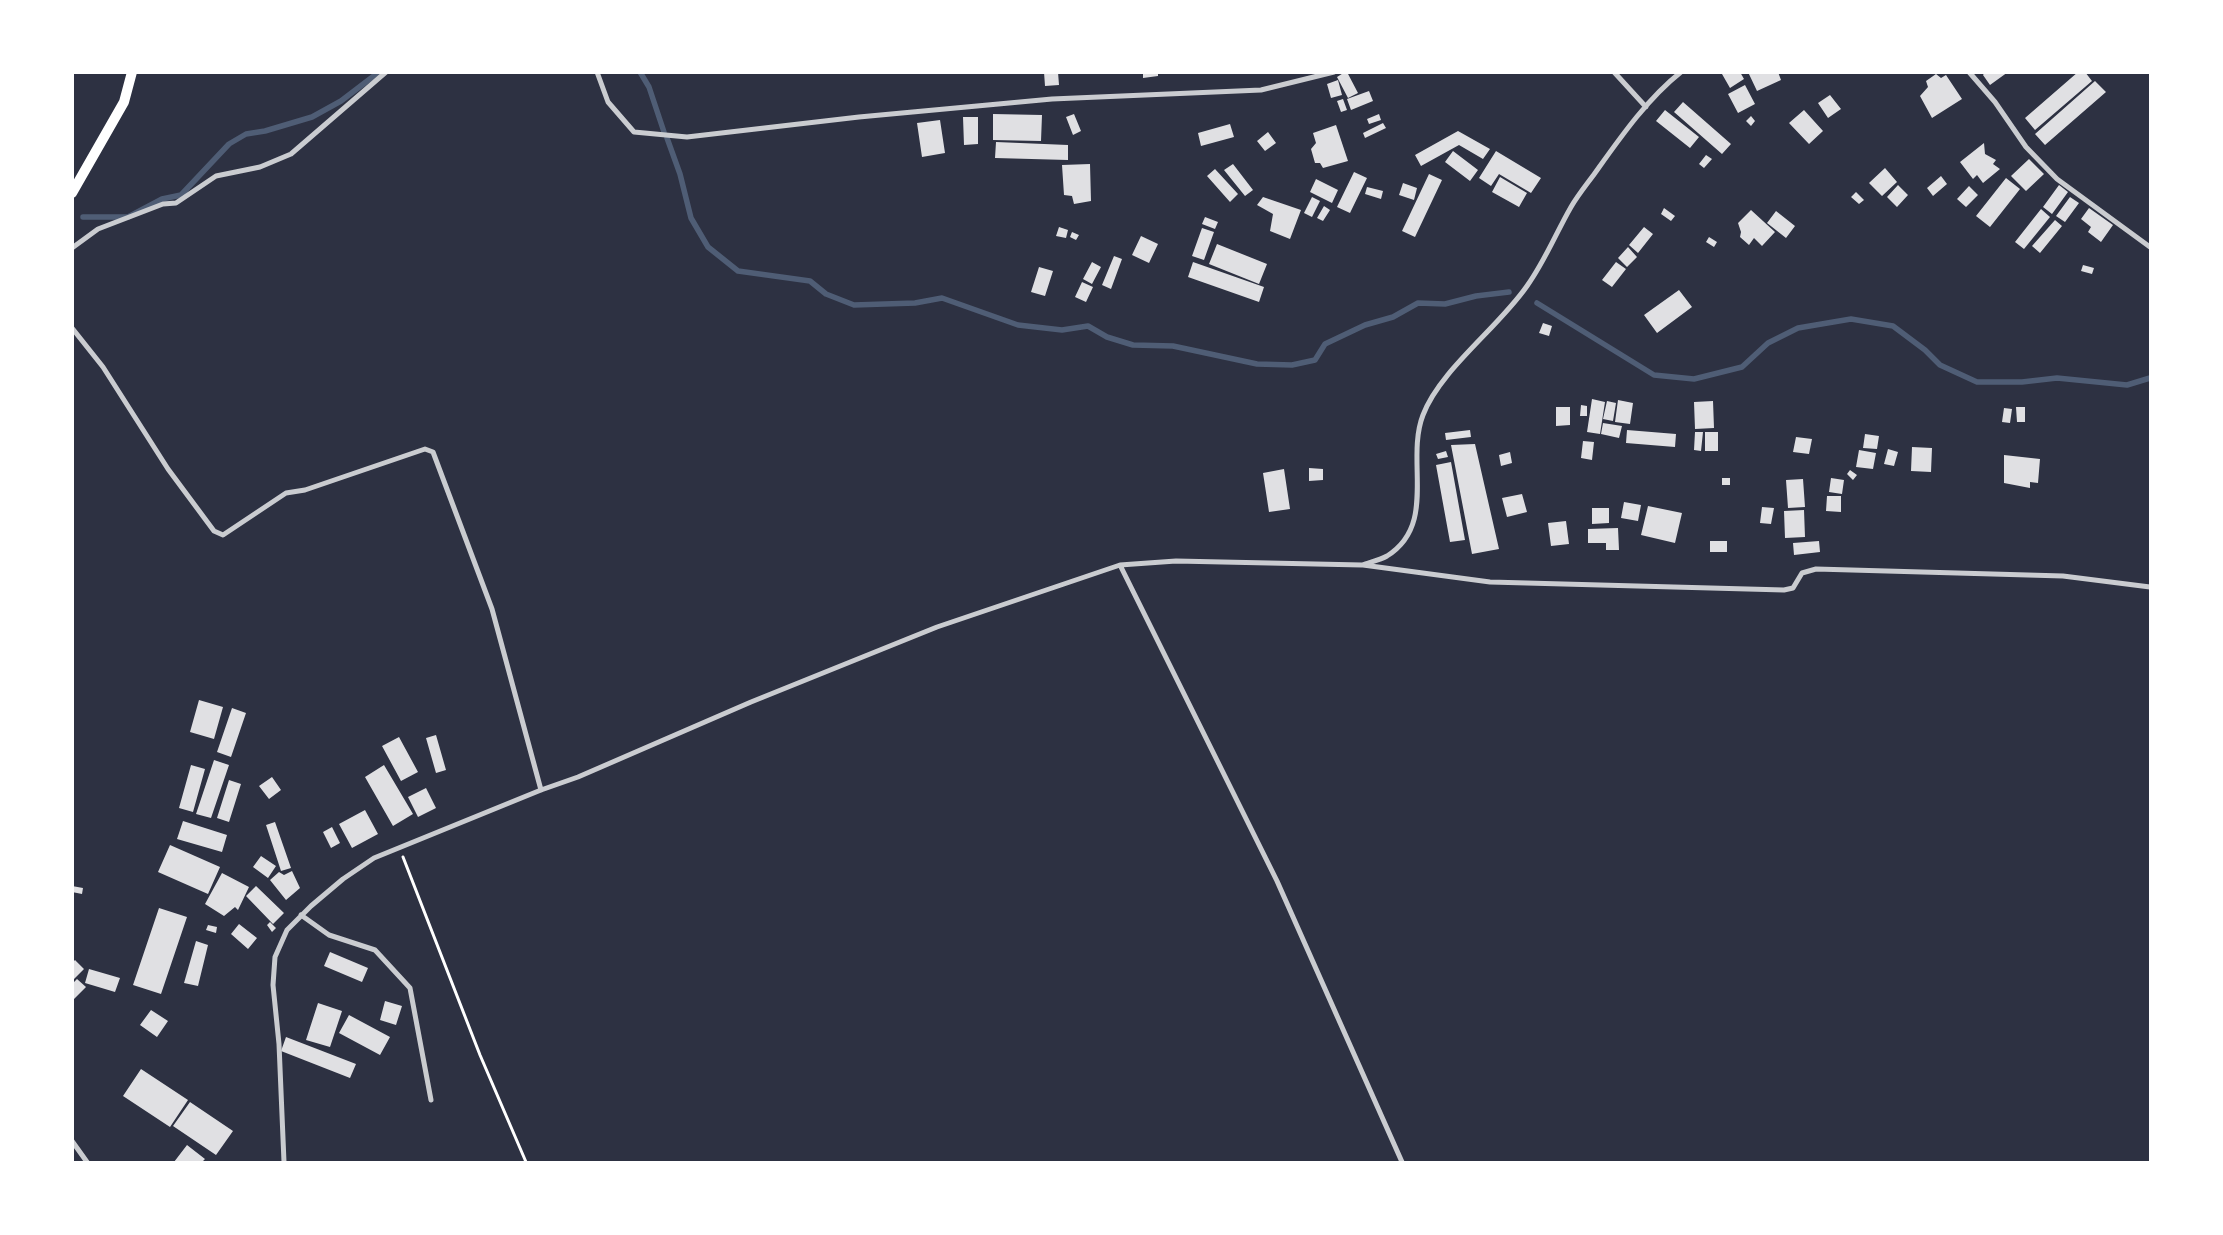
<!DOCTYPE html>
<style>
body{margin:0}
#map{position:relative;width:2223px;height:1235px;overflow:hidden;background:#2d3142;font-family:"Roboto Condensed",sans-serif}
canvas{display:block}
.frame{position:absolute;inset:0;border:74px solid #fff;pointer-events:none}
</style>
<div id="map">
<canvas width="2223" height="1235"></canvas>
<div class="frame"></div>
</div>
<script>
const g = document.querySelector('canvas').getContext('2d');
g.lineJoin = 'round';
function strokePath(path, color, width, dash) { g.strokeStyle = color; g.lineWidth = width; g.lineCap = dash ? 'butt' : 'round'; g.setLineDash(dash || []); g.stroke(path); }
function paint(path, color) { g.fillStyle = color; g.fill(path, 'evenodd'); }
strokePath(new Path2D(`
 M 640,72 L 649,87 L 664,132
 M 667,138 L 680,174 L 691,218 L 708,247 L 738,271 L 810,281 L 826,294 L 854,305 L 915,303 L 942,298 L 1018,325 L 1062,330 L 1088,326 L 1107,337 L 1133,345 L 1173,346 L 1257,364 L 1292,365 L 1315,360 L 1325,344 L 1365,325 L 1393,317 L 1418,303 L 1445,304 L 1476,296 L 1509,292
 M 83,217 L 128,217 L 162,199 L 181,195 L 229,144 L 246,134 L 265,131 L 312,117 L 341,101 L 379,72
 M 1537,303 L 1654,375 L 1694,379 L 1742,367 L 1768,343 L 1798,328 L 1851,319 L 1893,326 L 1925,350 L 1940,365 L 1977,382 L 2022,382 L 2057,378 L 2127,385 L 2150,378`), '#4f5d75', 5.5);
paint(new Path2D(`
 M 1044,72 L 1058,72 L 1059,85 L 1045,86 Z
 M 1143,72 L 1158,72 L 1158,76 L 1143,78 Z
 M 1345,72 L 1347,72 L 1358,93 L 1348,98 L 1337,77 Z
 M 1725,72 L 1740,72 L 1744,79 L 1730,88 L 1722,74 Z
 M 1748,72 L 1778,72 L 1781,80 L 1757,91 Z
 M 1985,72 L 2008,72 L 1990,85 L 1983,75 Z
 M 2078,72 L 2085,72 L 2092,81 L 2035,130 L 2025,118 Z
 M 1936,74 L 1941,78 L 1946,75 L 1962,99 L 1932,118 L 1920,96 L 1928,87 L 1926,81 Z
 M 1338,80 L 1342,95 L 1331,98 L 1327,84 Z
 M 2095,81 L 2106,92 L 2045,145 L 2035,134 Z
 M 1745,85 L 1755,104 L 1738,113 L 1728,94 Z
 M 1369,91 L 1373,101 L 1351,110 L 1347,99 Z
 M 1830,95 L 1841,109 L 1828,118 L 1818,103 Z
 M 1343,99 L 1347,110 L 1341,112 L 1337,101 Z
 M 1683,102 L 1731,144 L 1722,154 L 1674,112 Z
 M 1665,110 L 1699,137 L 1690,148 L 1656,121 Z
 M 1804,110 L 1823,131 L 1809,144 L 1789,123 Z
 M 993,114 L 1042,115 L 1041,141 L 993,140 Z
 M 1074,114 L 1081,131 L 1073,135 L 1066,117 Z
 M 1379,114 L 1381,120 L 1369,124 L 1367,119 Z
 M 1751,116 L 1755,121 L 1751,126 L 1746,121 Z
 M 963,117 L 978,117 L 978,144 L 964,145 Z
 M 940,120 L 945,153 L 922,157 L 917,123 Z
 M 1383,123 L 1386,128 L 1365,138 L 1363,133 Z
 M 1230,124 L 1234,137 L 1201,146 L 1198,133 Z
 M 1336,125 L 1348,161 L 1323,168 L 1320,163 L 1315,163 L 1311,149 L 1316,143 L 1313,133 Z
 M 1458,131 L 1490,149 L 1483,159 L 1459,145 L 1421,166 L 1415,155 Z
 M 1268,132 L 1276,143 L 1265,151 L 1257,141 Z
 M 996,142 L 1068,145 L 1068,160 L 995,158 Z
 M 1984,143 L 1985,154 L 1996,160 L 1993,164 L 2000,169 L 1983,183 L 1977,175 L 1973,179 L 1960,162 Z
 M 1453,151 L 1478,170 L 1470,181 L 1445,162 Z
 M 1496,151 L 1541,178 L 1531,193 L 1499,174 L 1491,186 L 1479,178 Z
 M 1706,155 L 1712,159 L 1704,168 L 1699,164 Z
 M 2029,159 L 2044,174 L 2026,191 L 2011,176 Z
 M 1090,164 L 1091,201 L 1074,204 L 1072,196 L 1064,195 L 1062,165 Z
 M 1233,164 L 1253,190 L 1245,196 L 1224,170 Z
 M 1885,168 L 1897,182 L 1882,196 L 1869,183 Z
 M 1215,169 L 1238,194 L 1230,202 L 1207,176 Z
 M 1354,172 L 1367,178 L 1350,213 L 1337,207 Z
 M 1429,174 L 1442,180 L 1415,237 L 1402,231 Z
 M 1941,176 L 1947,184 L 1933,196 L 1927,188 Z
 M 1500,177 L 1527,193 L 1519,207 L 1492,192 Z
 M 2006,178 L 2020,189 L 1990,227 L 1976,216 Z
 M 1316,179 L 1338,190 L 1332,203 L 1310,192 Z
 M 1403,183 L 1417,188 L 1414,200 L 1399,195 Z
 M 1898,185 L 1908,195 L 1897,207 L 1887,197 Z
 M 2059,185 L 2068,192 L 2052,214 L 2043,207 Z
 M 1969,186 L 1978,195 L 1966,207 L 1957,199 Z
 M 1367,187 L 1383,191 L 1381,199 L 1365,194 Z
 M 1856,192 L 1864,200 L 1859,204 L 1851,197 Z
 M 1263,197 L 1301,210 L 1290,239 L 1270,231 L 1273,214 L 1257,205 Z
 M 1312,197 L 1320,201 L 1312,217 L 1304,213 Z
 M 2070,197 L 2079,203 L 2065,222 L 2056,216 Z
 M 1324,206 L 1330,210 L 1323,221 L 1317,218 Z
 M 1664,208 L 1675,216 L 1671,221 L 1661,214 Z
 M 2089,208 L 2113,225 L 2101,242 L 2088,232 L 2091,227 L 2081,219 Z
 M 2041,209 L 2050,217 L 2024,249 L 2015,242 Z
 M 1751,210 L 1775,232 L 1762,246 L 1754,238 L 1749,245 L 1740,237 L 1741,232 L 1738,223 Z
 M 1776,211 L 1795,226 L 1786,238 L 1767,223 Z
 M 1205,217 L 1218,222 L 1215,229 L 1202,224 Z
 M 2055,220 L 2062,226 L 2040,253 L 2032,246 Z
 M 1059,227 L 1068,230 L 1066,238 L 1056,236 Z
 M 1644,227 L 1653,234 L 1638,253 L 1629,245 Z
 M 1202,228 L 1214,232 L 1204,260 L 1192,256 Z
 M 1072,232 L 1079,235 L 1076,240 L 1070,237 Z
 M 1141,236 L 1158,244 L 1149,263 L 1132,255 Z
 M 1709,237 L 1717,242 L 1714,247 L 1706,242 Z
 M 1217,244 L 1267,264 L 1259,284 L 1209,264 Z
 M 1628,247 L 1637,257 L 1627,267 L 1618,258 Z
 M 1114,256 L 1122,259 L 1111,289 L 1102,285 Z
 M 1092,262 L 1101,267 L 1092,284 L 1083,279 Z
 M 1193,262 L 1264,287 L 1259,302 L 1188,277 Z
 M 1616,262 L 1626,269 L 1612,287 L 1602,280 Z
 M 2083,265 L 2094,268 L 2092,274 L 2081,271 Z
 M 1039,267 L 1053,271 L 1045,296 L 1031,292 Z
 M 1082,282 L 1093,287 L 1086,302 L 1075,297 Z
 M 1679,290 L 1692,307 L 1657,333 L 1644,315 Z
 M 1543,323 L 1552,326 L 1549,336 L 1539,333 Z
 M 1592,399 L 1605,402 L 1600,434 L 1587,432 Z
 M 1618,400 L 1633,403 L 1630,424 L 1615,422 Z
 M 1607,401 L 1616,403 L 1613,421 L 1603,419 Z
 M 1713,401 L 1714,428 L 1695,429 L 1694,402 Z
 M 1581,405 L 1587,406 L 1587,416 L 1580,416 Z
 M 1556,407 L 1570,407 L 1570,425 L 1556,426 Z
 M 2016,407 L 2025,407 L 2025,422 L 2017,422 Z
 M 2004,408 L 2012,409 L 2010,423 L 2002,422 Z
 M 1603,423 L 1622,426 L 1619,438 L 1601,434 Z
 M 1470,430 L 1471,437 L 1446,440 L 1445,433 Z
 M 1627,430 L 1676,434 L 1675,447 L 1626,443 Z
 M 1695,432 L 1703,432 L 1701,451 L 1694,450 Z
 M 1705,432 L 1718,432 L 1718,451 L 1705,451 Z
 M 1865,434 L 1879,436 L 1877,449 L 1863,448 Z
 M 1796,437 L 1812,439 L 1809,454 L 1793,452 Z
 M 1583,441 L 1594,442 L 1592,460 L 1581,458 Z
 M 1475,444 L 1499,549 L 1472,554 L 1451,445 Z
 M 1912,447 L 1932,448 L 1931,472 L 1911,471 Z
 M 1888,449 L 1898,452 L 1894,466 L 1884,464 Z
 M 1859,450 L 1876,453 L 1873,469 L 1856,467 Z
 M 1446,451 L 1448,457 L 1438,459 L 1436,454 Z
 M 1510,452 L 1512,463 L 1501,466 L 1499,455 Z
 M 2004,455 L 2040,459 L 2038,483 L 2030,482 L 2030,488 L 2004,483 Z
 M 1451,462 L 1465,540 L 1450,542 L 1436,465 Z
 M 1309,468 L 1323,469 L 1323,480 L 1309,481 Z
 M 1284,469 L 1290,509 L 1269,512 L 1263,473 Z
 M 1850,470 L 1857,475 L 1853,480 L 1847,474 Z
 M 1722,478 L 1730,478 L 1730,485 L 1722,485 Z
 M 1831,478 L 1844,480 L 1842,494 L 1829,492 Z
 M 1803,479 L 1805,507 L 1788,508 L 1786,480 Z
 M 1522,494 L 1527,512 L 1507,517 L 1502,498 Z
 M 1827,496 L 1841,496 L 1841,512 L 1826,511 Z
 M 1624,502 L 1641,505 L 1638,521 L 1621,518 Z
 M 1648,506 L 1682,513 L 1675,543 L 1641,535 Z
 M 1762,507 L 1774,508 L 1771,524 L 1760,523 Z
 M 1592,508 L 1609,508 L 1609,523 L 1592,524 Z
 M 1804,510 L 1805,537 L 1785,538 L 1784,511 Z
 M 1566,521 L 1569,544 L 1551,546 L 1548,523 Z
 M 1618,528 L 1619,550 L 1606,550 L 1606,543 L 1588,543 L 1588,529 Z
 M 1710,541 L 1727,541 L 1727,552 L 1710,552 Z
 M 1819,541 L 1820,552 L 1794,555 L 1793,543 Z
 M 199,700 L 223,707 L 214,739 L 190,732 Z
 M 232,708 L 246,713 L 231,757 L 217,752 Z
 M 436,735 L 446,770 L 436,773 L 426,738 Z
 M 399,737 L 418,772 L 401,781 L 382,746 Z
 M 214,760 L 229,765 L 211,818 L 196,814 Z
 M 191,765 L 205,769 L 193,812 L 179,808 Z
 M 384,765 L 413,814 L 393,826 L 365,777 Z
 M 272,777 L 281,790 L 269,799 L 259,786 Z
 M 229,780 L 241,784 L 229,822 L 217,818 Z
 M 426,788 L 436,808 L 418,817 L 408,797 Z
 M 365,810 L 378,834 L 352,848 L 339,824 Z
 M 183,821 L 227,835 L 222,852 L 177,839 Z
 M 275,822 L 291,868 L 281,871 L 266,825 Z
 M 332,827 L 340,843 L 331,848 L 323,832 Z
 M 170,845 L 220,867 L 208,894 L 158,872 Z
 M 261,856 L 276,866 L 268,878 L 253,867 Z
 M 292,871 L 300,888 L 286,900 L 270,880 L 279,872 L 284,875 Z
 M 222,873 L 249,887 L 238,910 L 235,907 L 224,916 L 205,904 Z
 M 72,886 L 83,888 L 82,894 L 72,892 Z
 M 256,886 L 284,913 L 273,924 L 246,896 Z
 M 159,908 L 187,917 L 161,994 L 133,985 Z
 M 270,922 L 276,928 L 272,932 L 267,925 Z
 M 239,924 L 257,938 L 248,949 L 231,934 Z
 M 208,925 L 217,927 L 216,933 L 206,930 Z
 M 196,941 L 208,945 L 198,986 L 184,983 Z
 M 330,952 L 368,968 L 362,982 L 324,966 Z
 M 75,960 L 84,969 L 72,981 L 72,963 Z
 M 89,969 L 120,978 L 115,992 L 85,983 Z
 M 77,979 L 86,987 L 72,1001 L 72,984 Z
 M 385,1001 L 402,1006 L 396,1025 L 380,1020 Z
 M 318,1003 L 342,1011 L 330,1047 L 306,1040 Z
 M 151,1010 L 168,1021 L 157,1037 L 140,1025 Z
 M 349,1015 L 390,1037 L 380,1055 L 339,1033 Z
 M 286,1037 L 356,1064 L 350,1078 L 281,1051 Z
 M 141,1069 L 188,1100 L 170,1127 L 123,1096 Z
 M 190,1102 L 233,1131 L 216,1155 L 173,1126 Z
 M 187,1145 L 205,1159 L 202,1162 L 174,1162 Z`), '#e0e0e3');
strokePath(new Path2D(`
 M 403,857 L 480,1055 L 526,1162`), '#fff', 3);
strokePath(new Path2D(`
 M 597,72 L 608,102 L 634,132 L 687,137 L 859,117 L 1052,99 L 1261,90 L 1334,72
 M 1614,72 L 1646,107
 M 1969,72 L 1995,102 L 2026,147 L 2057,179 L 2150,247
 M 72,248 L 98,229 L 163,204 L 176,203 L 216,176 L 260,167 L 291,154 L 386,72
 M 72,328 L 103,367 L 168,469 L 214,531 L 223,535 L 286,493 L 305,490 L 425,449 L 433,452 L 492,609 L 541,790
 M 1120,565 L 1277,881 L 1402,1162
 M 1363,565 L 1490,582 L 1784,590 L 1793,588 L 1802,573 L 1816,569 L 2063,576 L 2150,587
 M 301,915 L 329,935 L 375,950 L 410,988 L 431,1100
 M 72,1141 L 87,1162
 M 284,1162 L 279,1044 L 273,985 L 275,957 L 287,930 L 311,906 L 343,879 L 374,858 L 541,790 L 578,777 L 751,702 L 937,627 L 1120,565 L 1176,561 L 1362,565 C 1370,562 1380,560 1387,556 C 1438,524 1405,461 1423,415 C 1440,370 1498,328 1527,286 C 1545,261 1556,233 1571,207 C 1578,195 1587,184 1595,173 C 1620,138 1647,99 1681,72`), '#caccd0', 5);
strokePath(new Path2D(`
 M 72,193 L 124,102 L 132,72`), '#fff', 10);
</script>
